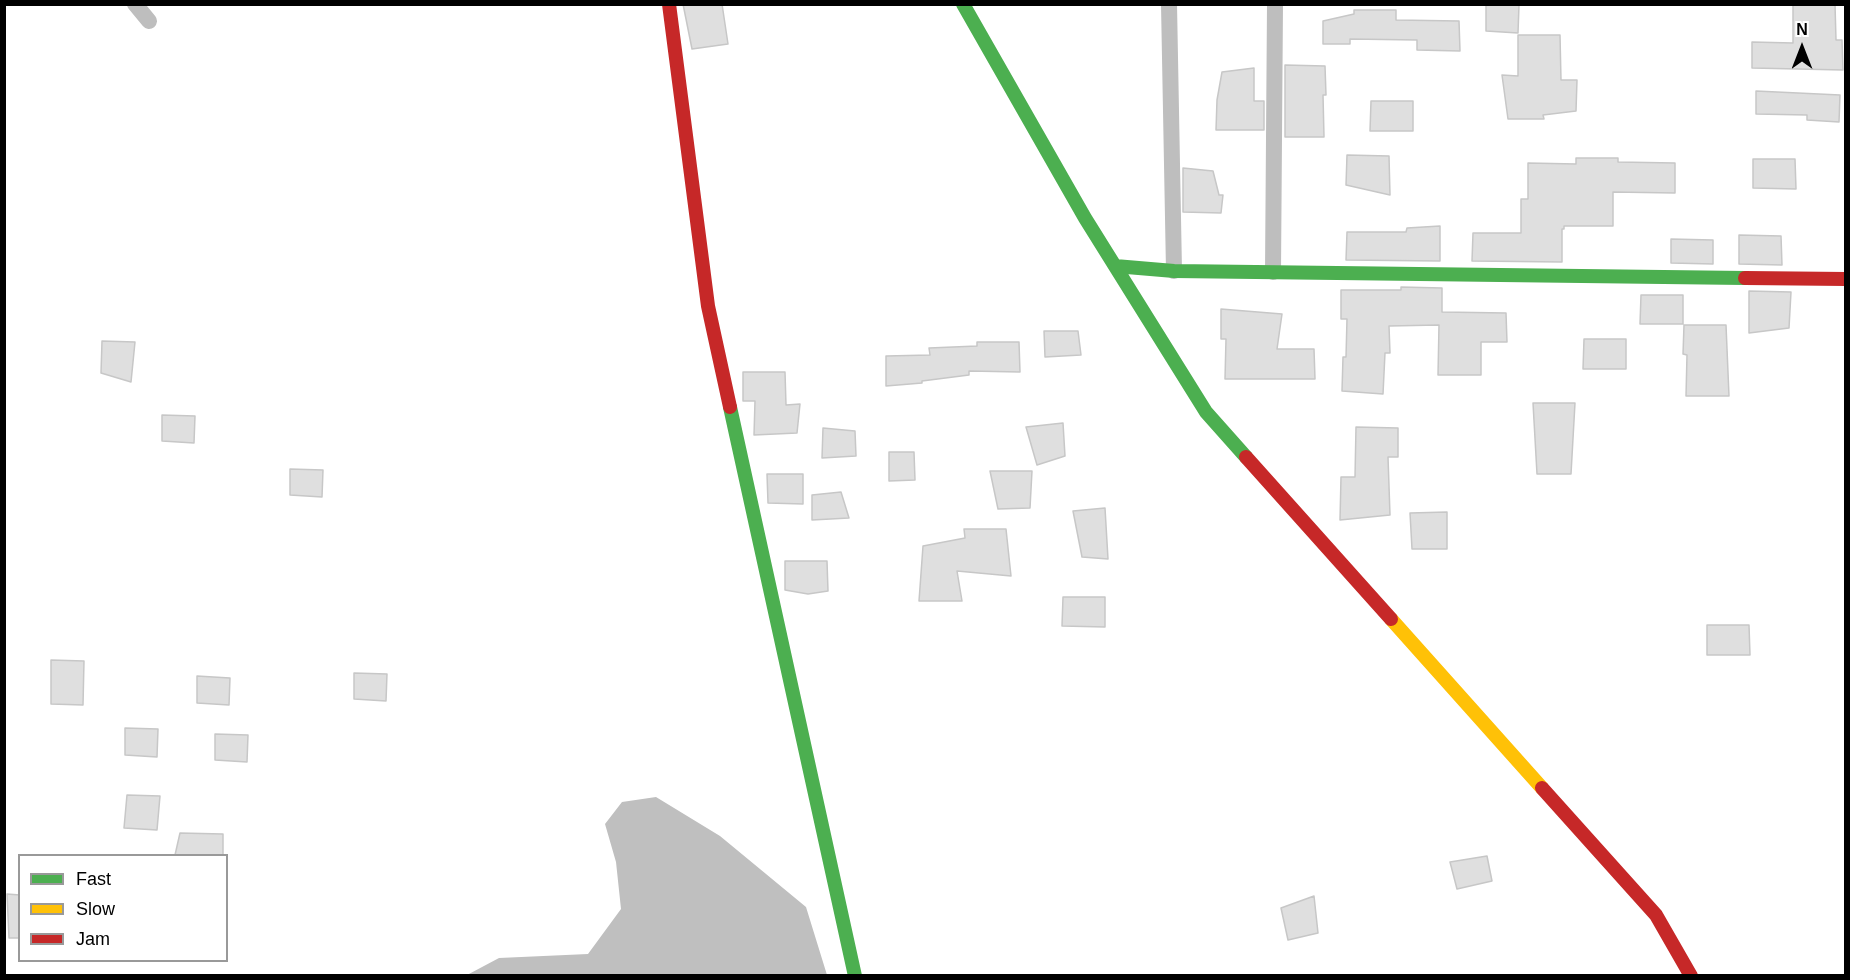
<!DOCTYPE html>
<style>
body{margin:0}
#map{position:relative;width:1850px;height:980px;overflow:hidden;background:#fff;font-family:Arial,sans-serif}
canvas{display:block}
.frame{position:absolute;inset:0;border:6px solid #000;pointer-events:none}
.legend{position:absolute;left:18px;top:854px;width:210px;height:108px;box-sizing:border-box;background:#fff;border:2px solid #999;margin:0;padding:8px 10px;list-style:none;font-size:18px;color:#000}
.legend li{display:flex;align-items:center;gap:12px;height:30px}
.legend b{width:30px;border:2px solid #999}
.north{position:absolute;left:1772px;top:18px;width:60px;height:60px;-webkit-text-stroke:4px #fff;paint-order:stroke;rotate:0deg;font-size:16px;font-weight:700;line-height:24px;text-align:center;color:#000}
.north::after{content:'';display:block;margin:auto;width:21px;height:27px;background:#000;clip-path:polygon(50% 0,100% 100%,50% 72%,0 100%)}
</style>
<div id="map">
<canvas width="1850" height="980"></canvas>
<div class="frame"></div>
<ul class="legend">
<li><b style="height:8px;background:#4caf50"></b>Fast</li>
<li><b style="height:8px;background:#ffc107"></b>Slow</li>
<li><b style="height:8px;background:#c62828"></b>Jam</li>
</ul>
<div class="north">N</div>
</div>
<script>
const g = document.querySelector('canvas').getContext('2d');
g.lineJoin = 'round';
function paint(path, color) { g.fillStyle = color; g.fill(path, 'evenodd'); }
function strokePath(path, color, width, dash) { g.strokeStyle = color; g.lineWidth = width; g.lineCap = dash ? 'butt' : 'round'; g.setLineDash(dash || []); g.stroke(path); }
paint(new Path2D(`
 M 656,797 L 720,836 L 806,907 L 827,975 L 467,975 L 499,958 L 588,954 L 621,909 L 616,862 L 605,824 L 622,802 Z`), '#bfbfbf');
const building = new Path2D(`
 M 683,4 L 722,4 L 728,44 L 692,49 Z
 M 1486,4 L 1519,5 L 1518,33 L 1486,31 Z
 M 1793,4 L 1835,4 L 1836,40 L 1842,40 L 1843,70 L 1752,68 L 1752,42 L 1793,43 Z
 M 1354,10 L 1396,10 L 1396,20 L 1459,21 L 1460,51 L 1417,50 L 1417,40 L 1350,39 L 1350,44 L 1323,44 L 1323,21 L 1354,14 Z
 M 1518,35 L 1560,35 L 1561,80 L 1577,80 L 1576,111 L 1543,115 L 1544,119 L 1508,119 L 1502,75 L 1518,76 Z
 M 1285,65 L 1325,66 L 1326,95 L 1323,95 L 1324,137 L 1285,137 Z
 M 1254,68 L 1254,101 L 1264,101 L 1264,130 L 1216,130 L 1217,100 L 1222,72 Z
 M 1756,91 L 1840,95 L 1839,122 L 1807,120 L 1807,115 L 1756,114 Z
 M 1371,101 L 1413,101 L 1413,131 L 1370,131 Z
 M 1347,155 L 1389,156 L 1390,195 L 1346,185 Z
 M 1576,158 L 1618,158 L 1618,162 L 1675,163 L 1675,193 L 1613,192 L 1613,226 L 1564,226 L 1564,229 L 1562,229 L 1562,262 L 1472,261 L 1473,233 L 1521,233 L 1521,199 L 1528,199 L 1528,163 L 1576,164 Z
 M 1753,159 L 1795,159 L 1796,189 L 1753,188 Z
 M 1183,168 L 1213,171 L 1219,195 L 1223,195 L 1221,213 L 1183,212 Z
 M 1440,226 L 1440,261 L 1346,260 L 1347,232 L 1406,232 L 1407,228 Z
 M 1739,235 L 1781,236 L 1782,265 L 1739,264 Z
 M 1671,239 L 1713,240 L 1713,264 L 1671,263 Z
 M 1401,287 L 1442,288 L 1442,312 L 1506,313 L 1507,342 L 1481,342 L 1481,375 L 1438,375 L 1439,325 L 1389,326 L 1390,353 L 1385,353 L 1383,394 L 1342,391 L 1343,357 L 1346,357 L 1347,319 L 1341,319 L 1341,290 L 1401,290 Z
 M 1749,291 L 1791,292 L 1789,328 L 1749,333 Z
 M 1641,295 L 1683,295 L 1683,324 L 1640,324 Z
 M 1221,309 L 1282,314 L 1277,349 L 1314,349 L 1315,379 L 1225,379 L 1226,339 L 1221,339 Z
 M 1684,325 L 1726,325 L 1729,396 L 1686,396 L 1687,355 L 1683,354 Z
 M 1044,331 L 1078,331 L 1081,355 L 1045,357 Z
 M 1584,339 L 1626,339 L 1626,369 L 1583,369 Z
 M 102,341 L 135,342 L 131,382 L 101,373 Z
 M 977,342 L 1019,342 L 1020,372 L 969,371 L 969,375 L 922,381 L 922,383 L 886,386 L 886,356 L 930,355 L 929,348 L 977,346 Z
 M 743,372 L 785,372 L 786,405 L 800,404 L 797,433 L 754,435 L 755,401 L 743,401 Z
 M 1533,403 L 1575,403 L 1571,474 L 1537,474 Z
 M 162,415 L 195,416 L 194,443 L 162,441 Z
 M 1063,423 L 1065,456 L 1037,465 L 1026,427 Z
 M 1356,427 L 1398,428 L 1398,457 L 1388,457 L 1390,515 L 1340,520 L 1341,477 L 1355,477 Z
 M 823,428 L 855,431 L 856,456 L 822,458 Z
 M 889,452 L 914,452 L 915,480 L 889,481 Z
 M 290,469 L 323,470 L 322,497 L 290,495 Z
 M 990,471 L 1032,471 L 1030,508 L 998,509 Z
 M 767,474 L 803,474 L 803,504 L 768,503 Z
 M 841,492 L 849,518 L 812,520 L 812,495 Z
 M 1105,508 L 1108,559 L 1082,557 L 1073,511 Z
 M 1447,512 L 1447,549 L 1412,549 L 1410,513 Z
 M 964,529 L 1006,529 L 1011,576 L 957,571 L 962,601 L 919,601 L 923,546 L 965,538 Z
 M 785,561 L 827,561 L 828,591 L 808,594 L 785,590 Z
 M 1063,597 L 1105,597 L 1105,627 L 1062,626 Z
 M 1707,625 L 1749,625 L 1750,655 L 1707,655 Z
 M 51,660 L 84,661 L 83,705 L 51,704 Z
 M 354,673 L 387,674 L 386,701 L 354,699 Z
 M 197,676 L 230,678 L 229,705 L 197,703 Z
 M 125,728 L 158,729 L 157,757 L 125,755 Z
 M 215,734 L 248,735 L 247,762 L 215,760 Z
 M 127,795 L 160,796 L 157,830 L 124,828 Z
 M 180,833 L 223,834 L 223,855 L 175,855 Z
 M 1487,856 L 1492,881 L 1457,889 L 1450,862 Z
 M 7,894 L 20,895 L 20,938 L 9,938 Z
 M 1314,896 L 1318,933 L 1288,940 L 1281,908 Z`);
paint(building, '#dfdfdf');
strokePath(building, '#c7c7c7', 1.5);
strokePath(new Path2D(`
 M 135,4 L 149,21
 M 1169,4 L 1174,271
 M 1273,272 L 1275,4`), '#bebebe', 16);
strokePath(new Path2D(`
 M 963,4 L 1085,218 L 1206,412 L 1246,457
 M 1115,266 L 1174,271 L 1745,278
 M 730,407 L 855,976`), '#4caf50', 14);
strokePath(new Path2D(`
 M 1391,619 L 1542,788`), '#ffc107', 14);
strokePath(new Path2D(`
 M 669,4 L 708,306 L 730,407
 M 1745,278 L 1846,279
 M 1246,457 L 1391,619
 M 1542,788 L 1656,915 L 1691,976`), '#c62828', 14);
</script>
